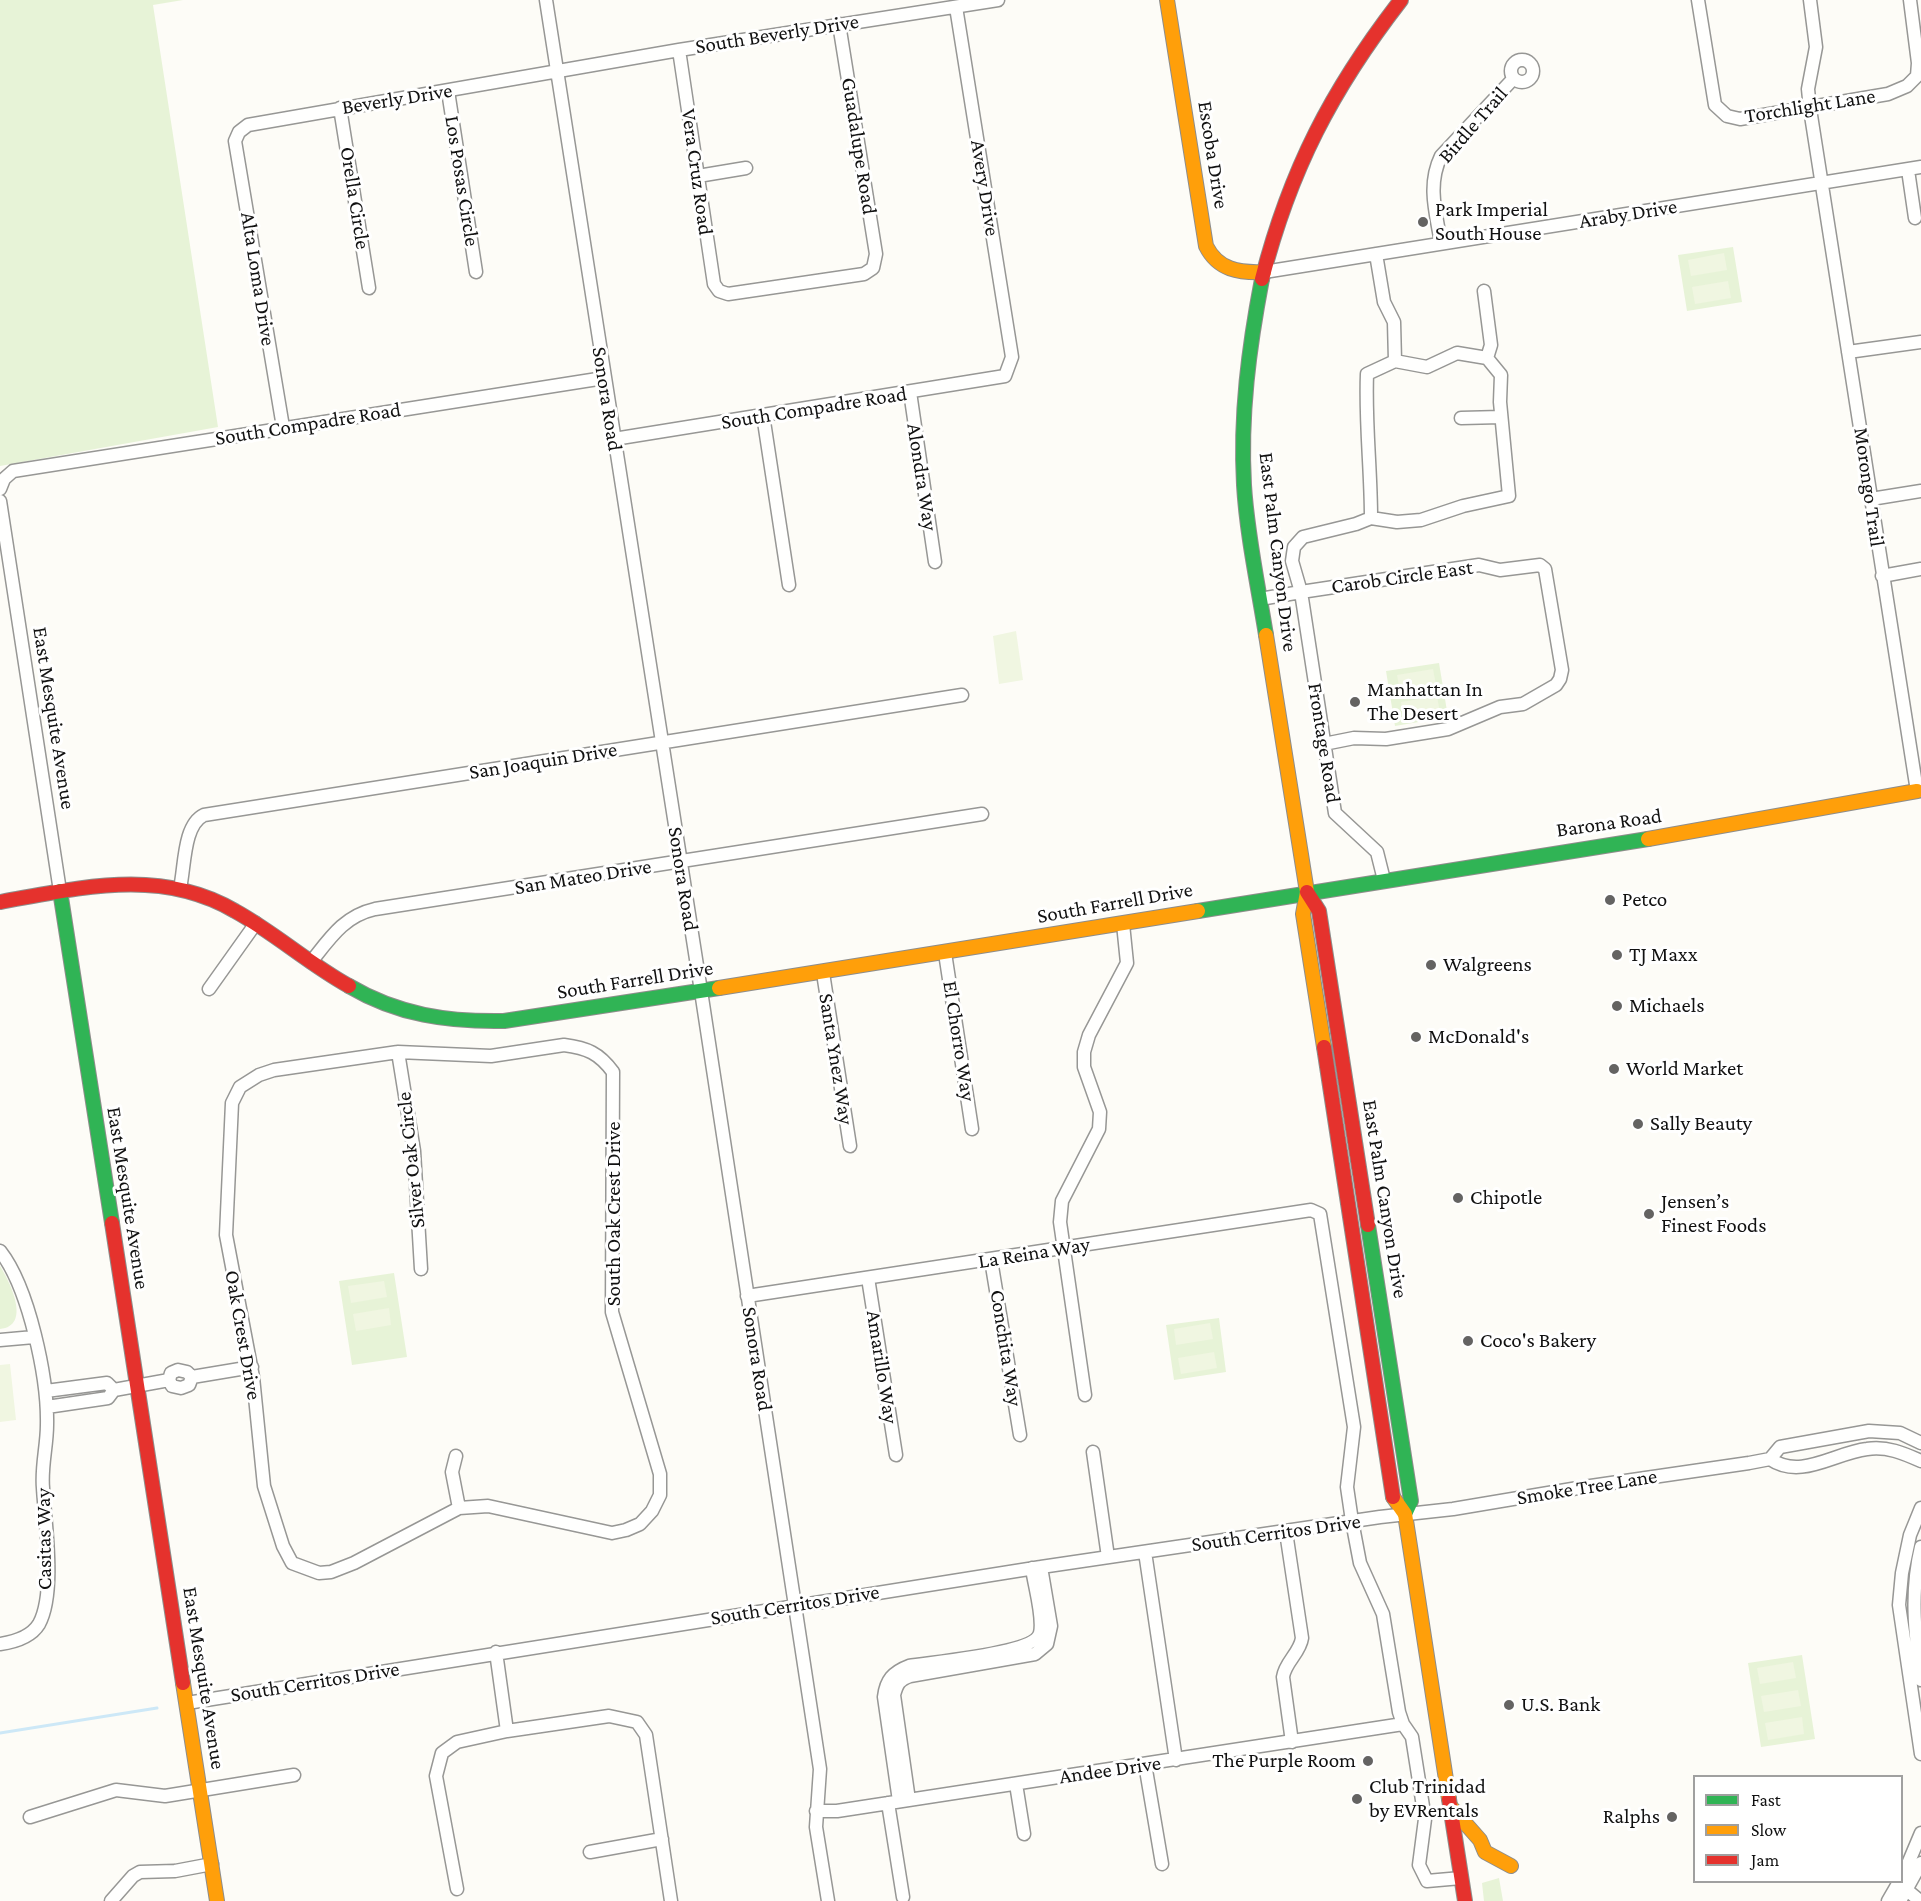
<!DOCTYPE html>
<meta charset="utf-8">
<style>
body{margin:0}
#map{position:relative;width:1921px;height:1901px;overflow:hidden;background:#fdfcf7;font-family:"Crimson Pro",serif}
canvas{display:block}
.legend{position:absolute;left:1693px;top:1775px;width:210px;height:108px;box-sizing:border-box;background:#fff;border:2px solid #a0a0a0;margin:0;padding:8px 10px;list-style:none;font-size:18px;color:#111}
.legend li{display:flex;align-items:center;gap:12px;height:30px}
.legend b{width:30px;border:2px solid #a0a0a0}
</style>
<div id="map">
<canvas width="1921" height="1901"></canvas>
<ul class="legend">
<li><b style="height:8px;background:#30b455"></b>Fast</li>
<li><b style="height:8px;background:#ff9f0a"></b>Slow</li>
<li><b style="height:8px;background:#e5322d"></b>Jam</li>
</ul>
</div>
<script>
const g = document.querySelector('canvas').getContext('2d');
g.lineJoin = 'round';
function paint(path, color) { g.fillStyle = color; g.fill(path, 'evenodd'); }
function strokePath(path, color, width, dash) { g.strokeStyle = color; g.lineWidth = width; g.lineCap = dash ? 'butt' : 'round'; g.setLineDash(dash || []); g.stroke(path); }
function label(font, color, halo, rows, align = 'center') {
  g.font = font + ' "Crimson Pro",serif'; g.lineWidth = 6; g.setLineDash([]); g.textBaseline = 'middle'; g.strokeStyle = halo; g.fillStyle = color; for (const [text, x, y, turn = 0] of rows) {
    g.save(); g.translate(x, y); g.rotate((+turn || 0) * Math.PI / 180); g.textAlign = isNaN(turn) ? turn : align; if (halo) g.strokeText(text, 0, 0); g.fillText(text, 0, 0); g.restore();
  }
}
paint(new Path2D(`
 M 0,0 L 183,0 L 153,5 L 218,427 L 0,466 Z
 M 1733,247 L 1742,302 L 1687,311 L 1678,255 Z
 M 1439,663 L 1448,717 L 1395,726 L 1386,671 Z
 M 0,1266 C 10,1282 32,1326 0,1329 Z
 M 394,1273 L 407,1357 L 352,1365 L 339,1281 Z
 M 1219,1318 L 1226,1372 L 1174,1380 L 1166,1325 Z
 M 1802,1655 L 1815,1739 L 1761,1747 L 1748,1663 Z
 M 1499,1878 L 1503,1901 L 1484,1901 L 1482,1883 Z`), '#e7f3d7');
paint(new Path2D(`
 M 1724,253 L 1727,270 L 1691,276 L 1688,260 Z
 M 1728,281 L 1731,298 L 1695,304 L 1692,287 Z
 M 1016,631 L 1023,680 L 999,684 L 993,636 Z
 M 1433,669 L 1436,685 L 1400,691 L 1397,675 Z
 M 1437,696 L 1440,713 L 1403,719 L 1401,702 Z
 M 384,1281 L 387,1297 L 351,1303 L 348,1286 Z
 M 389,1308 L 391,1325 L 356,1331 L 353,1314 Z
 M 1210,1323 L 1213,1339 L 1176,1345 L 1174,1329 Z
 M 1214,1352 L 1217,1368 L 1181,1374 L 1178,1358 Z
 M 10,1364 L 16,1420 L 0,1422 L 0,1365 Z
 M 1793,1662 L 1796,1678 L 1760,1684 L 1757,1668 Z
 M 1798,1690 L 1801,1706 L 1764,1712 L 1761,1696 Z
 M 1802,1717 L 1804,1734 L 1768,1740 L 1765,1723 Z`), '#f0f6e1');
strokePath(new Path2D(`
 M 0,1733 L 157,1708`), '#cde8f7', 3);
const street = new Path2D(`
 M 546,0 L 701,991 L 820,1769 L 816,1827 L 828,1901
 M 1698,0 L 1715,105 L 1727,116 L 1740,119 L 1888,94 L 1907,86 L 1917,76 L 1918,63 L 1910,0
 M 1810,0 L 1816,47 L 1808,89 L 1810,109 L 1917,791 L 1921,791
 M 679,50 L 714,284 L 719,291 L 728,294 L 864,274 L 873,268 L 876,254 L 839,24
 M1511 71a11 11 0 1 1 22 0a11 11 0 1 1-22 0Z
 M 448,91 L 476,272
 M 340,108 L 369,288
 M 1908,170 L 1915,218
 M 698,176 L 746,168
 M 1441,243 C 1436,213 1427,185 1441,156 L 1513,79
 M 1376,254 L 1384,302 L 1394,322 L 1395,361
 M 1264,272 L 1921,167
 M 1484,291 L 1491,345 L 1487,358
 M 1848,352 L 1921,342
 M 1457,353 L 1487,358 L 1501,375 L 1500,402 L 1509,496 L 1463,506 L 1421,520 L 1397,522 L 1371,518 C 1371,469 1365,422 1367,374 L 1395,361 L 1427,367 Z
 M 910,392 L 935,562
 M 763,415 L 789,585
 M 1461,418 L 1501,417
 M 283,427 L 235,141 L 239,132 L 248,125 L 679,50 L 998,0
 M 614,439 L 1005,376 L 1012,357 L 956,7
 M 0,489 L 4,479 L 13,471 L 604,378
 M 1871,499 L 1921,491
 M 0,501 L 60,891
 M 1882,576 L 1921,569
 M 1260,599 L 1301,592 L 1335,813 L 1377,852 L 1384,880
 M 1324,744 L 1354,738 L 1386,739 L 1448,729 L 1500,707 L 1523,704 L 1556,685 L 1560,679 L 1562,670 L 1545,569 L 1540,565 L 1500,570 L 1479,565 L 1301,592 L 1292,561 L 1294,547 L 1303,537 L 1356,524 L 1371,518
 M 180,888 C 185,867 183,825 204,815 L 962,695
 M 945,953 L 972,1129
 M 311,962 C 330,938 344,916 375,909 L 982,814
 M 823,973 L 850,1146
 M 209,989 L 256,923
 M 564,1045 C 587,1048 599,1053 613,1072 L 612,1312 L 660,1474 L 660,1495 L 652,1511 L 640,1524 L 626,1530 L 612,1533 L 488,1506 L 459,1508 L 354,1563 L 331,1572 L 319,1573 L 292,1563 L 283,1546 L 264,1486 L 253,1377 L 226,1235 L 232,1103 L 240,1087 L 259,1075 L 274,1070 L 398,1052 L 491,1056 Z
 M 398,1052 L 414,1151 L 421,1269
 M 0,1251 C 29,1288 48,1378 47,1425 C 47,1446 41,1467 43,1488 C 45,1523 56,1593 39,1624 C 31,1637 14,1642 0,1644
 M 991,1260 L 1020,1435
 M 868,1278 L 896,1455
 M 747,1296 L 1311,1210 L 1320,1214 L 1354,1427 L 1347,1487 L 1352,1521 L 1360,1563 L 1383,1614 L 1399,1712 L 1403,1724 L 1412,1737 L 1425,1819 L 1419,1865 L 1427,1881 L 1461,1878
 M 0,1340 L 34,1337
 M 178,1370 L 187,1372 L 192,1377 L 189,1385 L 181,1388 L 172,1386 L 169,1380 L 171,1373 Z
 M 192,1377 L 252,1367
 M 46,1391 L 107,1383 L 114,1390
 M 1085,1395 L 1060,1222 L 1062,1201 L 1099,1129 L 1100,1112 L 1084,1067 L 1084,1052 L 1089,1035 L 1127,963 L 1123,924
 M 47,1407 L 108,1398 L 114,1390 L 169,1380
 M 1093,1452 L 1108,1557
 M 456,1456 L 452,1472 L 459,1508
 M 1770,1459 C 1801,1480 1834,1453 1867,1449 C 1887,1446 1903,1453 1921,1461
 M 1921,1508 L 1910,1535 L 1902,1573 L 1899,1605 L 1921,1754
 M 1286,1532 L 1302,1638 C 1300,1653 1285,1662 1283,1677 L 1292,1742
 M 1921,1547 C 1910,1592 1915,1635 1921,1680
 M 1145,1552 L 1176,1760
 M 496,1652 L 507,1731
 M 187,1703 L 1041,1567 L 1380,1517 L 1453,1509 L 1584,1487 L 1749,1463 L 1770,1459 L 1780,1447 L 1869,1431 L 1900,1433 L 1921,1443
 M 1145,1764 L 1162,1864
 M 1016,1784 L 1024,1834
 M 909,1800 L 894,1695 C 897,1684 899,1680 910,1676 L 1035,1654 L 1047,1644 L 1051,1626 L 1041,1567
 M 899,1801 L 884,1697 C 886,1680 893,1672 909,1666 C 932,1662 1035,1654 1040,1633 C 1044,1617 1034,1585 1032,1568
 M 888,1803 L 903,1897
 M 816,1811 L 837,1811 L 1403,1724
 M 30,1817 L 116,1790 L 165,1796 L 294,1775
 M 590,1852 L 662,1839
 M 1902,1878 L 1921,1833
 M 1902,1886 L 1920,1901
 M 457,1889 L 436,1776 L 442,1753 L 457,1742 L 507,1731 L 609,1716 L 637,1722 L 646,1735 L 671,1901
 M 111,1901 L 133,1876 L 140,1872 L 175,1871 L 212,1864
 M 1888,1901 L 1899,1882
 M 1900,1901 L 1921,1863`);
const fast = new Path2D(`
 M 1262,279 C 1249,347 1240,415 1244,485 C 1247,535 1258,585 1266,635
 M 60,891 L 112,1223
 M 1198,911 L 1648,839
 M 349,986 C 398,1015 448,1022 504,1021 L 719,988
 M 1368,1225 L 1411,1501 L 1405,1514`);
const slow = new Path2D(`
 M 1167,0 L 1206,246 C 1218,270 1239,273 1264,272
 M 1266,635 L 1307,892 L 1303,914 L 1324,1047
 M 1648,839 L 1917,791
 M 719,988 L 1198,911
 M 1393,1497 L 1405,1514 L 1449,1799
 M 183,1683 L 217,1901
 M 1450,1806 L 1480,1840 L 1485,1852 L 1511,1866`);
const jam = new Path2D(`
 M 1262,279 C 1290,170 1332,89 1401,0
 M 1307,892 L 1319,911 L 1368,1225
 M 0,902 C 80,888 160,867 235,911 C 275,933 309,964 349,986
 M 1324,1047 L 1393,1497
 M 112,1223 L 183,1683
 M 1449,1799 L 1465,1901`);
strokePath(street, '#979795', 15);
strokePath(fast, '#8e8d8b', 16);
strokePath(slow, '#8e8d8b', 16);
strokePath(jam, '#8e8d8b', 16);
strokePath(street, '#fffffe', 12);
strokePath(fast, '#30b455', 14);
strokePath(slow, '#ff9f0a', 14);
strokePath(jam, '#e5322d', 14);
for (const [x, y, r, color] of [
 [1423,222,6,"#646362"],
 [1355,702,6,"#646362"],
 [1610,900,6,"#646362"],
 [1617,955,6,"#646362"],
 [1431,965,6,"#646362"],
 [1617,1006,6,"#646362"],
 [1416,1037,6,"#646362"],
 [1614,1069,6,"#646362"],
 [1638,1124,6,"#646362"],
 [1458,1198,6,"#646362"],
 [1649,1214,6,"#646362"],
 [1468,1341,6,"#646362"],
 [1509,1705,6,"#646362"],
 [1368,1761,6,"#646362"],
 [1357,1799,6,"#646362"],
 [1672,1817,6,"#646362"]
]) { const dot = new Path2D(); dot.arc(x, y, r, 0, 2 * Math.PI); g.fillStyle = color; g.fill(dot); strokePath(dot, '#fff', 2); }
label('21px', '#111', '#fff', [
 ["South Beverly Drive",777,34,-9],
 ["Beverly Drive",397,99,-9],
 ["Torchlight Lane",1810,106,-9],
 ["Birdle Trail",1473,125,-49],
 ["Guadalupe Road",859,146,81],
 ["Escoba Drive",1213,155,81],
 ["Vera Cruz Road",697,172,82],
 ["Los Posas Circle",462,181,81],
 ["Avery Drive",985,188,81],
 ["Orella Circle",355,198,81],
 ["Araby Drive",1628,214,-9],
 ["Alta Loma Drive",258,279,81],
 ["Sonora Road",607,399,81],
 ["South Compadre Road",814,408,-9],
 ["South Compadre Road",308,424,-9],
 ["Alondra Way",922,477,81],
 ["Morongo Trail",1869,487,82],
 ["East Palm Canyon Drive",1278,552,83],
 ["Carob Circle East",1402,577,-8],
 ["East Mesquite Avenue",54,718,81],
 ["Frontage Road",1324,743,81],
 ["San Joaquin Drive",543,761,-9],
 ["Barona Road",1609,823,-8],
 ["San Mateo Drive",583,877,-9],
 ["Sonora Road",683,879,81],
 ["South Farrell Drive",1115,903,-10],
 ["South Farrell Drive",635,980,-9],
 ["El Chorro Way",959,1041,81],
 ["Santa Ynez Way",836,1059,81],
 ["Silver Oak Circle",411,1160,-96],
 ["East Mesquite Avenue",128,1198,81],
 ["East Palm Canyon Drive",1385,1199,81],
 ["South Oak Crest Drive",614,1214,-90],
 ["La Reina Way",1034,1253,-9],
 ["Oak Crest Drive",243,1335,80],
 ["Conchita Way",1006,1348,81],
 ["Sonora Road",757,1359,81],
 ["Amarillo Way",882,1367,81],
 ["Smoke Tree Lane",1587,1487,-9],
 ["South Cerritos Drive",1276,1533,-8],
 ["Casitas Way",44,1539,-91],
 ["South Cerritos Drive",795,1605,-9],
 ["East Mesquite Avenue",204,1678,81],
 ["South Cerritos Drive",315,1682,-9],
 ["Andee Drive",1110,1770,-8]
]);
label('21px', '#111', '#fff', [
 ["Park Imperial",1435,210],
 ["South House",1435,234],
 ["Manhattan In",1367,690],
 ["The Desert",1367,714],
 ["Petco",1622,900],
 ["TJ Maxx",1629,955],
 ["Walgreens",1443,965],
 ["Michaels",1629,1006],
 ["McDonald's",1428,1037],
 ["World Market",1626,1069],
 ["Sally Beauty",1650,1124],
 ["Chipotle",1470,1198],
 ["Jensen’s",1661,1202],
 ["Finest Foods",1661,1226],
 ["Coco's Bakery",1480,1341],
 ["U.S. Bank",1521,1705],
 ["The Purple Room",1356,1761,"right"],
 ["Club Trinidad",1369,1787],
 ["by EVRentals",1369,1811],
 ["Ralphs",1660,1817,"right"]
], 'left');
</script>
